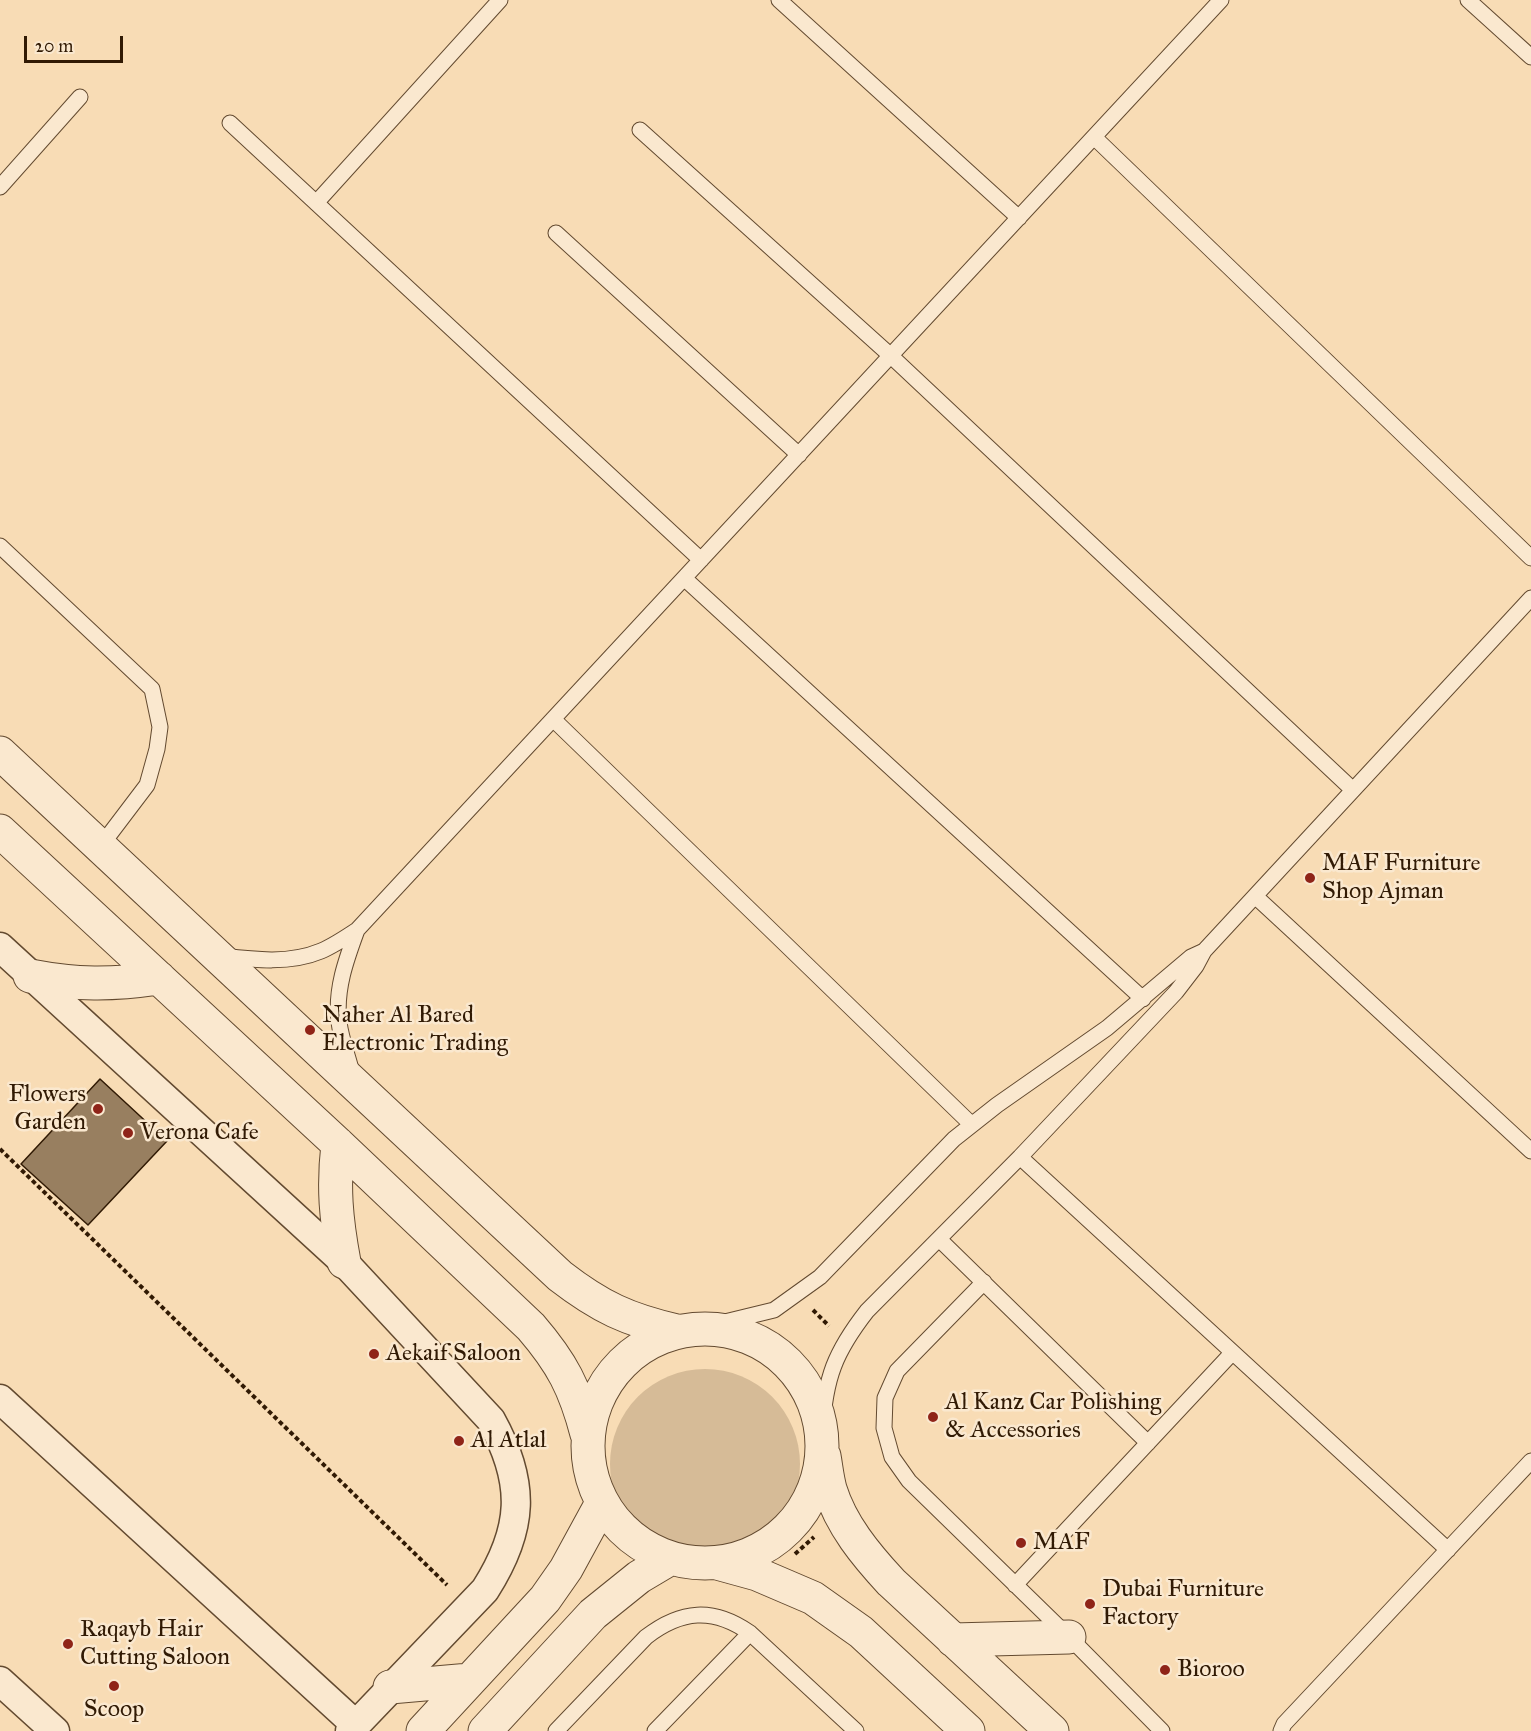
<!DOCTYPE html>
<style>
body{margin:0}
#map{position:relative;width:1531px;height:1731px;overflow:hidden;background:#f8dcb5;font-family:"IM FELL Great Primer",serif}
canvas{display:block}
.scale{position:absolute;left:24px;top:36px;width:99px;height:27px;box-sizing:border-box;border:3px solid #311a04;border-top:0;padding-left:8px;font-size:18px;line-height:21px;white-space:nowrap;color:#311a04;-webkit-text-stroke:4px #fae8cf;paint-order:stroke}
</style>
<div id="map">
<canvas width="1531" height="1731"></canvas>
<div class="scale">20 m</div>
</div>
<script>
const g = document.querySelector('canvas').getContext('2d');
g.lineJoin = 'round';
function paint(path, color) { g.fillStyle = color; g.fill(path, 'evenodd'); }
function strokePath(path, color, width, dash) { g.strokeStyle = color; g.lineWidth = width; g.lineCap = dash ? 'butt' : 'round'; g.setLineDash(dash || []); g.stroke(path); }
function label(font, color, halo, rows, align = 'center') {
  g.font = font + ' "IM FELL Great Primer",serif'; g.lineWidth = 5; g.setLineDash([]); g.textBaseline = 'middle'; g.strokeStyle = halo; g.fillStyle = color; for (const [text, x, y, turn = 0] of rows) {
    g.save(); g.translate(x, y); g.rotate((+turn || 0) * Math.PI / 180); g.textAlign = isNaN(turn) ? turn : align; if (halo) g.strokeText(text, 0, 0); g.fillText(text, 0, 0); g.restore();
  }
}
paint(new Path2D(`
 M610 1464a95 95 0 1 1 190 0a95 95 0 1 1-190 0Z`), '#d6bb97');
const building = new Path2D(`
 M 100,1079 L 167,1141 L 88,1225 L 21,1164 Z`);
paint(building, '#987f60');
strokePath(building, '#311a04', 1.5);
const service = new Path2D(`
 M 779,0 L 1019,218
 M 1468,0 L 1531,57
 M 230,123 L 701,560
 M 640,130 L 891,356 L 1353,790
 M 1094,137 L 1531,558
 M 0,187 L 80,97
 M 316,203 L 500,0
 M 556,233 L 799,455
 M 0,546 L 152,689 L 160,727 L 157,749 L 147,785 L 100,847
 M 684,578 L 1143,999
 M 553,719 L 971,1124
 M 1255,896 L 1531,1151
 M 223,956 C 255,960 290,964 321,951 C 333,946 345,938 357,930 L 1221,0
 M 352,1073 C 348,1056 341,1039 339,1022 C 335,990 346,960 357,930
 M 1020,1157 L 1448,1550
 M 939,1239 L 1148,1443
 M 984,1282 L 897,1371 L 885,1398 L 884,1428 L 892,1457 L 909,1481 L 1069,1637 L 1162,1731
 M 700,1328 L 774,1310 L 820,1277 L 954,1139 L 997,1105 L 1107,1028 L 1191,957 L 1204,951
 M 822,1430 C 825,1378 835,1352 867,1311 L 1020,1157 L 1176,992 L 1196,966 L 1204,951 L 1531,598
 M 1015,1585 L 1232,1353
 M 556,1731 L 646,1637 C 681,1610 713,1607 750,1633 L 856,1731
 M 655,1731 L 750,1633
 M 1281,1731 L 1284,1724 L 1531,1461`);
const minor = new Path2D(`
 M 0,947 L 344,1262 L 491,1420 C 526,1483 524,1529 485,1590 L 350,1731
 M 0,1399 L 356,1725
 M 0,1681 L 55,1731`);
const tertiary = new Path2D(`
 M 0,753 L 560,1276 C 600,1307 628,1320 677,1331
 M 0,831 L 338,1144 L 531,1327 C 562,1363 575,1388 587,1434
 M 30,976 C 77,985 111,985 159,978
 M 338,1144 C 333,1187 336,1219 344,1262
 M588 1446a117 117 0 1 1 234 0a117 117 0 1 1-234 0Z
 M 824,1456 C 826,1467 827,1478 830,1489 C 841,1525 866,1555 891,1582 L 1052,1731
 M 717,1563 L 757,1574 L 813,1598 L 861,1632 L 968,1731
 M 953,1640 L 1069,1637
 M 390,1687 L 470,1680
 M 423,1731 L 545,1599 L 566,1569 L 602,1503
 M 485,1731 L 593,1614 L 639,1577 L 671,1558`);
strokePath(service, '#634a30', 17);
strokePath(minor, '#634a30', 31);
strokePath(tertiary, '#634a30', 35);
strokePath(new Path2D(`
 M 0,1149 L 447,1585
 M 813,1310 L 829,1326
 M 795,1554 L 814,1537`), '#311a04', 4, [4.5, 3]);
strokePath(service, '#fae8cf', 15);
strokePath(minor, '#fae8cf', 28);
strokePath(tertiary, '#fae8cf', 33);
for (const [x, y, r, color] of [
 [1310,878,6,"#8f2418"],
 [310,1030,6,"#8f2418"],
 [98,1109,6,"#8f2418"],
 [128,1133,6,"#8f2418"],
 [374,1354,6,"#8f2418"],
 [933,1417,6,"#8f2418"],
 [459,1441,6,"#8f2418"],
 [1021,1543,6,"#8f2418"],
 [1090,1604,6,"#8f2418"],
 [68,1644,6,"#8f2418"],
 [1165,1670,6,"#8f2418"],
 [114,1686,6,"#8f2418"]
]) { const dot = new Path2D(); dot.arc(x, y, r, 0, 2 * Math.PI); g.fillStyle = color; g.fill(dot); strokePath(dot, '#fae8cf', 2); }
label('24px', '#311a04', '#fae8cf', [
 ["MAF Furniture",1322,864],
 ["Shop Ajman",1322,892],
 ["Naher Al Bared",322,1016],
 ["Electronic Trading",322,1044],
 ["Flowers",86,1095,"right"],
 ["Garden",86,1123,"right"],
 ["Verona Cafe",140,1133],
 ["Aekaif Saloon",386,1354],
 ["Al Kanz Car Polishing",945,1403],
 ["& Accessories",945,1431],
 ["Al Atlal",471,1441],
 ["MAF",1033,1543],
 ["Dubai Furniture",1102,1590],
 ["Factory",1102,1618],
 ["Raqayb Hair",80,1630],
 ["Cutting Saloon",80,1658],
 ["Bioroo",1177,1670],
 ["Scoop",114,1710,"center"]
], 'left');
</script>
